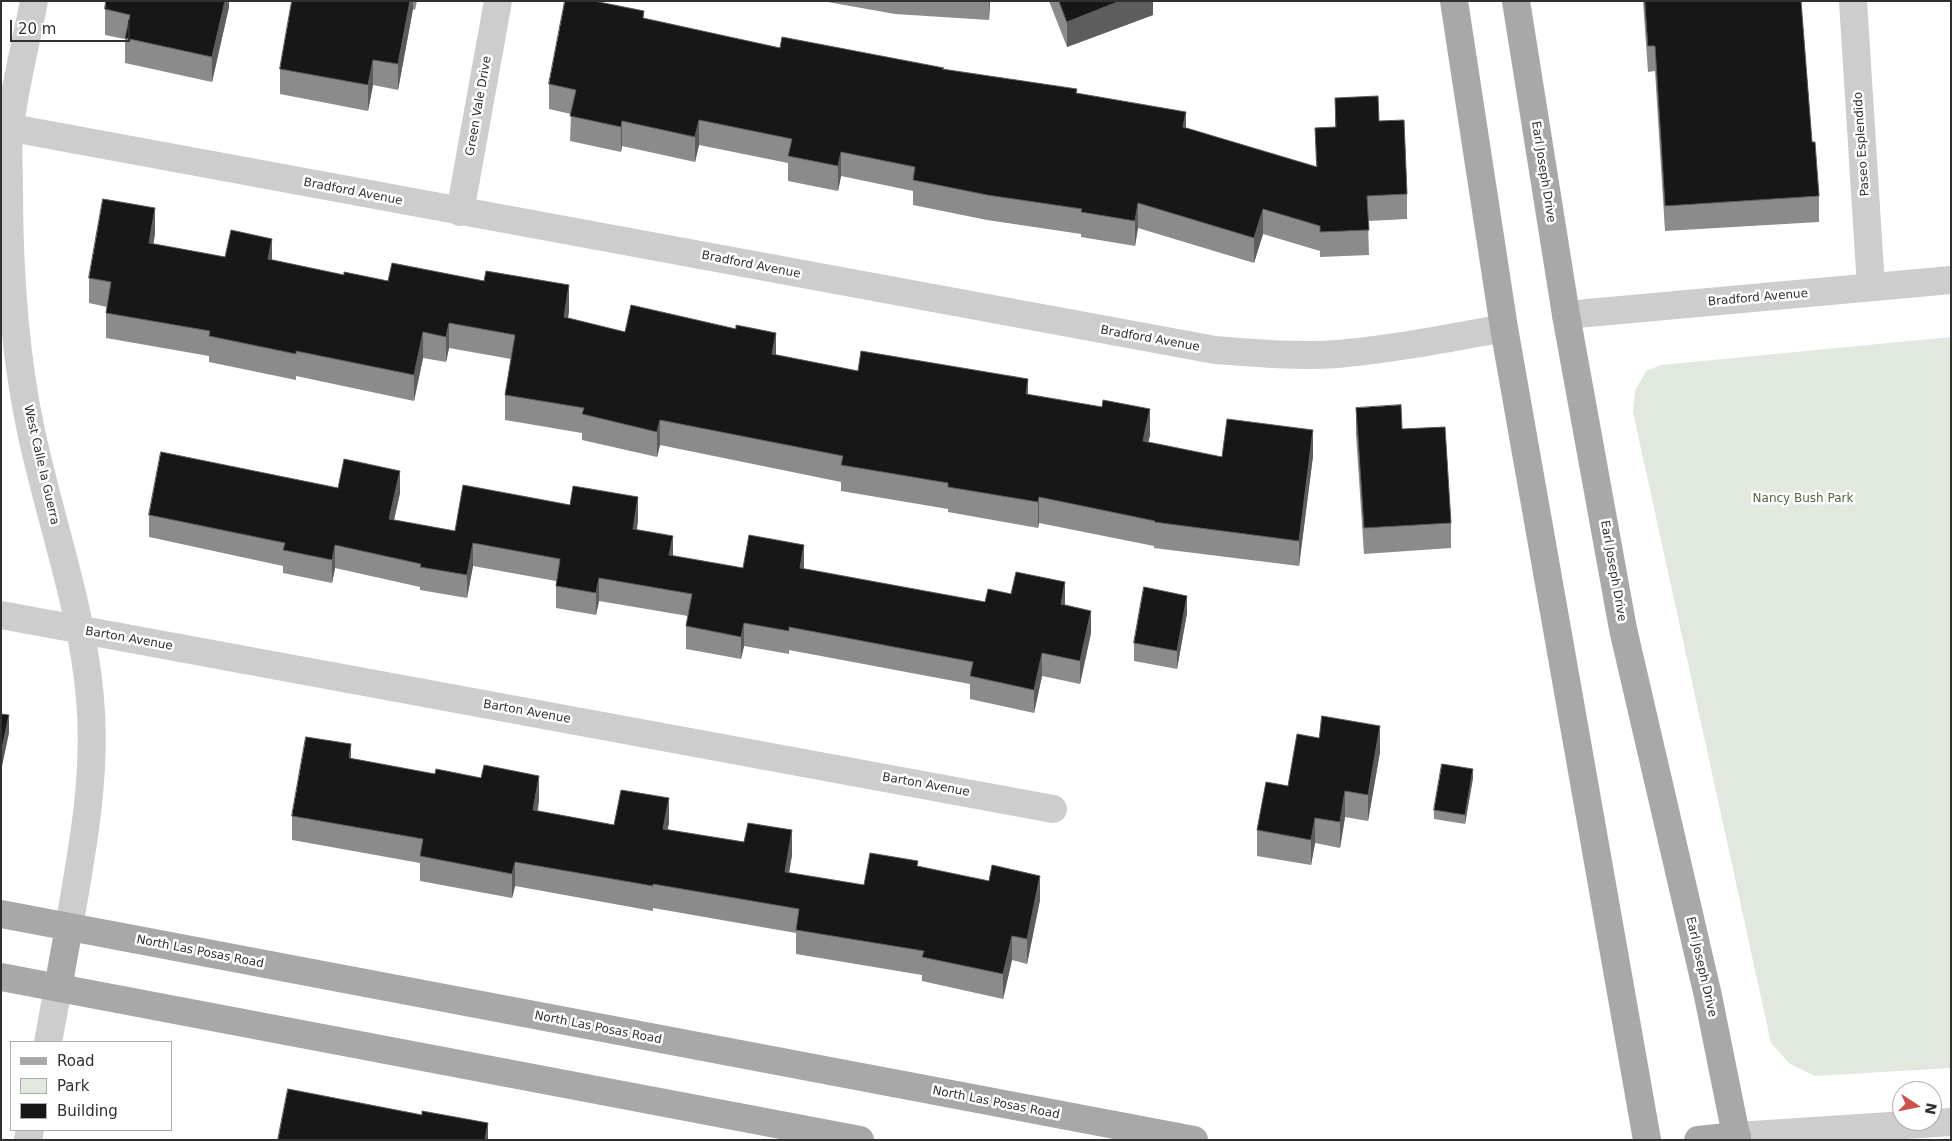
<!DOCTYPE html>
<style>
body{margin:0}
#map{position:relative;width:1952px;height:1141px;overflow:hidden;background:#fff;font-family:"DejaVu Sans",sans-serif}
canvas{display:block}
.frame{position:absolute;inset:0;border:2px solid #303030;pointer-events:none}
.legend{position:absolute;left:10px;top:1041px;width:162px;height:90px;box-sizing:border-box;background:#fff;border:1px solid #acacac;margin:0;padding:6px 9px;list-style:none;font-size:15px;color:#303030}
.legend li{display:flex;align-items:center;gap:10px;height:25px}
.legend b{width:25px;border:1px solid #acacac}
.north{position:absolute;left:1892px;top:1081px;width:50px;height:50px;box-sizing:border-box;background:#fff;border:1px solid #acacac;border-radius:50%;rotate:101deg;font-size:14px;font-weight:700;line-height:20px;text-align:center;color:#303030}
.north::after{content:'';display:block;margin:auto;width:18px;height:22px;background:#d05149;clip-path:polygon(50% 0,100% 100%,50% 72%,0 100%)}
.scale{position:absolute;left:10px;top:20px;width:120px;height:22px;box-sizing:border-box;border:2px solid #303030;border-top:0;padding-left:6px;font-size:15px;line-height:18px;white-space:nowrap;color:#303030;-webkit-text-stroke:4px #fff;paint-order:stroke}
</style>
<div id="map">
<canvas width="1952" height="1141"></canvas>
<div class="frame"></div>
<ul class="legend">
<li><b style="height:6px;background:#a8a8a8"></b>Road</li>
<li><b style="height:14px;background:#e1e8dd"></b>Park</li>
<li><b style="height:14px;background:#171717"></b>Building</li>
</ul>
<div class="north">N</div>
<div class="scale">20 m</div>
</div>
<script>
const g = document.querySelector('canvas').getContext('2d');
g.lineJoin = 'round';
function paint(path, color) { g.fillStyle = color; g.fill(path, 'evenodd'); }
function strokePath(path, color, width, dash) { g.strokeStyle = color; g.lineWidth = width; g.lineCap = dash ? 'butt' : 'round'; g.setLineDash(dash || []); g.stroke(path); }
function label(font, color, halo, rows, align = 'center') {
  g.font = font + ' "DejaVu Sans",sans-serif'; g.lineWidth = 5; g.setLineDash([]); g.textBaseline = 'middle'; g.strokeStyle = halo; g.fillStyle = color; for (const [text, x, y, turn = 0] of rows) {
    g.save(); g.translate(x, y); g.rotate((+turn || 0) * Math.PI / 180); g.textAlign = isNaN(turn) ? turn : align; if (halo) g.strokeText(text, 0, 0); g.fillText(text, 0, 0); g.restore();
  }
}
paint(new Path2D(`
 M 1951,337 L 1951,1068 L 1815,1076 L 1790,1064 L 1771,1043 L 1633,412 L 1635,391 L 1646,371 L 1661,365 Z`), '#e1e8dd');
strokePath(new Path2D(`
 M 34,1 C 26,43 15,85 10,126 C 7,146 9,168 9,188 C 9,268 14,352 31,431 C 50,521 82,606 90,698 C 97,776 82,851 69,927
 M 1853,1 L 1871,287
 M 1,126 L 1215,350 C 1256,353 1297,357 1338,354 C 1394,349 1449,338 1504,328
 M 460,212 L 498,1
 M 1566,315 L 1951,280
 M 1,615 L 1053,809
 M 48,1042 L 58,988
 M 1737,1136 L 1951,1122
 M 28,1140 L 30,1130`), '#cdcdcd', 28);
strokePath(new Path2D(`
 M 1454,1 L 1504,328 L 1647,1140
 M 1516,1 L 1566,315 L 1623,629 L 1708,996 L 1737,1140
 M 1,914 L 1194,1140
 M 1,977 L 860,1140
 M 58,988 L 69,927
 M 1698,1140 L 1737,1136`), '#a8a8a8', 28);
paint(new Path2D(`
 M 229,1 L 229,7 L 212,82 L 125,63 L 125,39 L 105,35 L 105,9 Z
 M 292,1 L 417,1 L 415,10 L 413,9 L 398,90 L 373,85 L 368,111 L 280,94 L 280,69 Z
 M 822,1 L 990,1 L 989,20 L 895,14 Z
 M 1049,1 L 1153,1 L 1153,15 L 1067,47 Z
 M 1643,1 L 1801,1 L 1812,142 L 1819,196 L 1819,222 L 1665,231 L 1655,71 L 1648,72 Z
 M 644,19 L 780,48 L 944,70 L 1077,93 L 1186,128 L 1316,167 L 1315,128 L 1335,127 L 1335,98 L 1379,121 L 1407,194 L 1407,219 L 1368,221 L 1369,255 L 1320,257 L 1320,251 L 1263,234 L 1254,263 L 1138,228 L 1135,246 L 1081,237 L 1081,234 L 987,220 L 913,205 L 913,191 L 841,176 L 838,191 L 788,181 L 788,163 L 699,145 L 695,162 L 622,146 L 621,152 L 570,141 L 571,114 L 549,109 L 549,84 Z
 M 155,234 L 153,244 L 225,257 L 272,260 L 344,275 L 569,311 L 568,318 L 625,332 L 776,355 L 858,371 L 1028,394 L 1150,435 L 1148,442 L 1222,457 L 1313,456 L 1299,566 L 1154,548 L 1154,546 L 1039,523 L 1038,528 L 948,512 L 948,509 L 841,491 L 841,482 L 660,445 L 657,457 L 582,440 L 582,433 L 505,420 L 505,395 L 511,359 L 449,348 L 446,362 L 423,358 L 414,401 L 296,376 L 296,380 L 209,362 L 209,356 L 106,338 L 106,313 L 107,307 L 89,303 L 89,278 Z
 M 1356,408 L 1402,429 L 1451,523 L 1451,548 L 1364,554 L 1356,434 Z
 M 338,488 L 400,493 L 394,520 L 455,531 L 638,520 L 637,530 L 673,556 L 743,568 L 804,569 L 985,602 L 1065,605 L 1091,633 L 1080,684 L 1042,676 L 1034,713 L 970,699 L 970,684 L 789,650 L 789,654 L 744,646 L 741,659 L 686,649 L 686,626 L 688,616 L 599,601 L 596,615 L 556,608 L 556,581 L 473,566 L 467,598 L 420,590 L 420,587 L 335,568 L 332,583 L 283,573 L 283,566 L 149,537 L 149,515 Z
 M 1187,613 L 1177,669 L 1134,661 L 1134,643 Z
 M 1380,752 L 1368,821 L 1345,817 L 1340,848 L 1315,843 L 1311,865 L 1257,856 L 1257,830 L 1288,786 Z
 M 351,759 L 539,800 L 538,811 L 614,825 L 669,823 L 667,829 L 792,855 L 789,873 L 864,885 L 918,866 L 1040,900 L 1027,964 L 1012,960 L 1003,999 L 922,981 L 922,975 L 796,954 L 796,933 L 653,908 L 653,911 L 515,886 L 512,898 L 420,881 L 420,863 L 292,840 L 292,816 Z
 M 1473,778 L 1465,824 L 1434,819 L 1434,810 Z`), '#8b8b8b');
paint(new Path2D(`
 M 225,1 L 229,1 L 229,7 L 212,82 L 212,57 Z
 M 410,1 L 413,1 L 413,9 L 398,90 L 398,64 Z
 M 989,1 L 990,1 L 989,20 Z
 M 1120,1 L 1153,1 L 1153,15 L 1067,47 L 1067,22 Z
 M 373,60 L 373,85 L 368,111 L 368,85 Z
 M 1186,112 L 1186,137 L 1183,127 Z
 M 699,120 L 699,145 L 695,162 L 695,137 Z
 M 622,121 L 622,146 L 621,152 L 621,127 Z
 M 841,152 L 841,176 L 838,191 L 838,166 Z
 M 1138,203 L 1138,228 L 1135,246 L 1135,221 Z
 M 155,208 L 155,234 L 149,269 L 149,243 Z
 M 1263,209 L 1263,234 L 1254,263 L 1254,238 Z
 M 272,239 L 272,264 L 268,259 Z
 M 569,285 L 569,311 L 564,343 L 564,317 Z
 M 449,323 L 449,348 L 446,362 L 446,337 Z
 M 423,332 L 423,358 L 414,401 L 414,375 Z
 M 776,333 L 776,359 L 772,354 Z
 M 1028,379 L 1028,405 L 1026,394 Z
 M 1150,409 L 1150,435 L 1143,466 L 1143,441 Z
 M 660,420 L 660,445 L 657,457 L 657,432 Z
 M 1313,430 L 1313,456 L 1299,566 L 1299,541 Z
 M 400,471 L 400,493 L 389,542 L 389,519 Z
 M 638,497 L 638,520 L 633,552 L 633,529 Z
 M 1039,497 L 1039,523 L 1038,528 L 1038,502 Z
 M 673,536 L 673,559 L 669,555 Z
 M 473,543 L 473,566 L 467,598 L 467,575 Z
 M 335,545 L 335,568 L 332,583 L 332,560 Z
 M 804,545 L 804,567 L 800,591 L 800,568 Z
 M 599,578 L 599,601 L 596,615 L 596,593 Z
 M 1065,582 L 1065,605 L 1061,604 Z
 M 1187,596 L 1187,613 L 1177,669 L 1177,651 Z
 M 1091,611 L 1091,633 L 1080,684 L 1080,661 Z
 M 744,623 L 744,646 L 741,659 L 741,637 Z
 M 1042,653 L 1042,676 L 1034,713 L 1034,690 Z
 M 9,715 L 9,733 L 1,771 L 1,753 Z
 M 1380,726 L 1380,752 L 1368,821 L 1368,795 Z
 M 351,744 L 351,769 L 349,758 Z
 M 1473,769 L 1473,778 L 1465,824 L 1465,815 Z
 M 539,776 L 539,800 L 533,835 L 533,810 Z
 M 1345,791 L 1345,817 L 1340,848 L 1340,822 Z
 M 669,798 L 669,823 L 663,853 L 663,829 Z
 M 1315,818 L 1315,843 L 1311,865 L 1311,840 Z
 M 792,830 L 792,855 L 785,897 L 785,872 Z
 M 515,862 L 515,886 L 512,898 L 512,874 Z
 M 1040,876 L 1040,900 L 1027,964 L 1027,939 Z
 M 1012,936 L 1012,960 L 1003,999 L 1003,974 Z
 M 488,1123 L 488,1140 L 485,1140 Z`), '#5d5d5d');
const building = new Path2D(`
 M 106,1 L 225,1 L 212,57 L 125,38 L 130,15 L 105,9 Z
 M 292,1 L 410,1 L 398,64 L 373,60 L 368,85 L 280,69 Z
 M 565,1 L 594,1 L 644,11 L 643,18 L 780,48 L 782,37 L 944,68 L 942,69 L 1077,89 L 1076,93 L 1186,112 L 1183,127 L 1317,167 L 1315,128 L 1336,127 L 1335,98 L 1378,96 L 1379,121 L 1404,120 L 1407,194 L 1367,196 L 1369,230 L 1320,232 L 1320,226 L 1263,209 L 1254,238 L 1138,203 L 1135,221 L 1081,212 L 1082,209 L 987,195 L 913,180 L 915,167 L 841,152 L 838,166 L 788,156 L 792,139 L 699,120 L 695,137 L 622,121 L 621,127 L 570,116 L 576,90 L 549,84 Z
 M 1059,1 L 1120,1 L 1067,22 Z
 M 1645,1 L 1801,1 L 1812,142 L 1815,142 L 1819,196 L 1665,206 L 1655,46 L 1648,46 Z
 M 103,199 L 155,208 L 149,243 L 225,257 L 231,230 L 272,239 L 268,259 L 344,275 L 344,272 L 388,281 L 392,263 L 484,281 L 486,271 L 569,285 L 564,317 L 625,332 L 631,305 L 736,329 L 736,325 L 776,333 L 772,354 L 858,371 L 861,351 L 1028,379 L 1026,394 L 1102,407 L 1103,400 L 1150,409 L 1143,441 L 1222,457 L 1227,419 L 1313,430 L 1299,541 L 1154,522 L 1155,521 L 1039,497 L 1038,502 L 948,487 L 948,483 L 841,465 L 843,456 L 660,420 L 657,432 L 582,414 L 584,408 L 505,395 L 515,335 L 449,323 L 446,337 L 423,332 L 414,375 L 296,351 L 296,354 L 209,336 L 210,331 L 106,313 L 111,282 L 89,278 Z
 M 1401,405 L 1402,429 L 1445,427 L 1451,523 L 1364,528 L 1356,408 Z
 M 161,452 L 338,488 L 344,459 L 400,471 L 389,519 L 455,531 L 463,485 L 570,505 L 573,486 L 638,497 L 633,529 L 673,536 L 669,555 L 743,568 L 749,535 L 804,545 L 800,568 L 985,602 L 988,589 L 1011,594 L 1016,572 L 1065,582 L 1061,604 L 1091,611 L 1080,661 L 1042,653 L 1034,690 L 970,676 L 973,662 L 789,627 L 789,631 L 744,623 L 741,637 L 686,626 L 692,594 L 599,578 L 596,593 L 556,586 L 560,559 L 473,543 L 467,575 L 420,567 L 421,564 L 335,545 L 332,560 L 283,550 L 285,543 L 149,515 Z
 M 1144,587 L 1187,596 L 1177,651 L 1134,643 Z
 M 1,714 L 9,715 L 1,753 Z
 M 1322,716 L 1380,726 L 1368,795 L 1345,791 L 1340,822 L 1315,818 L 1311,840 L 1257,830 L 1266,782 L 1288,786 L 1297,734 L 1319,738 Z
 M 306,737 L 351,744 L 349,758 L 435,774 L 436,769 L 481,778 L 484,765 L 539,776 L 533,810 L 614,825 L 621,790 L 669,798 L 663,829 L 744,842 L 748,823 L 792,830 L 785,872 L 864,885 L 870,853 L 918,861 L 917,866 L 989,881 L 992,865 L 1040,876 L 1027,939 L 1012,936 L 1003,974 L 922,957 L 924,951 L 796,930 L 799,909 L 653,884 L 653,886 L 515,862 L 512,874 L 420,856 L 423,839 L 292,816 Z
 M 1442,764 L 1473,769 L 1465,815 L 1434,810 Z
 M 288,1089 L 422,1115 L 422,1111 L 488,1123 L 485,1140 L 278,1140 Z`);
paint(building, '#171717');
strokePath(building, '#5d5d5d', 1);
label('12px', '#303030', '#fff', [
 ["Green Vale Drive",479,106,-80],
 ["Paseo Esplendido",1862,144,-94],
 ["Earl Joseph Drive",1543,172,81],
 ["Bradford Avenue",353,192,11],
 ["Bradford Avenue",751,265,11],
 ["Bradford Avenue",1758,298,-5],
 ["Bradford Avenue",1150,339,10],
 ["West Calle la Guerra",41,465,77],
 ["Earl Joseph Drive",1613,571,80],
 ["Barton Avenue",129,639,10],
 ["Barton Avenue",527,712,10],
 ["Barton Avenue",926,785,10],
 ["North Las Posas Road",200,952,11],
 ["Earl Joseph Drive",1701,967,77],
 ["North Las Posas Road",598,1028,11],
 ["North Las Posas Road",996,1103,11]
]);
label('12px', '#4e6642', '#fff', [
 ["Nancy Bush Park",1803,499]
]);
</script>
